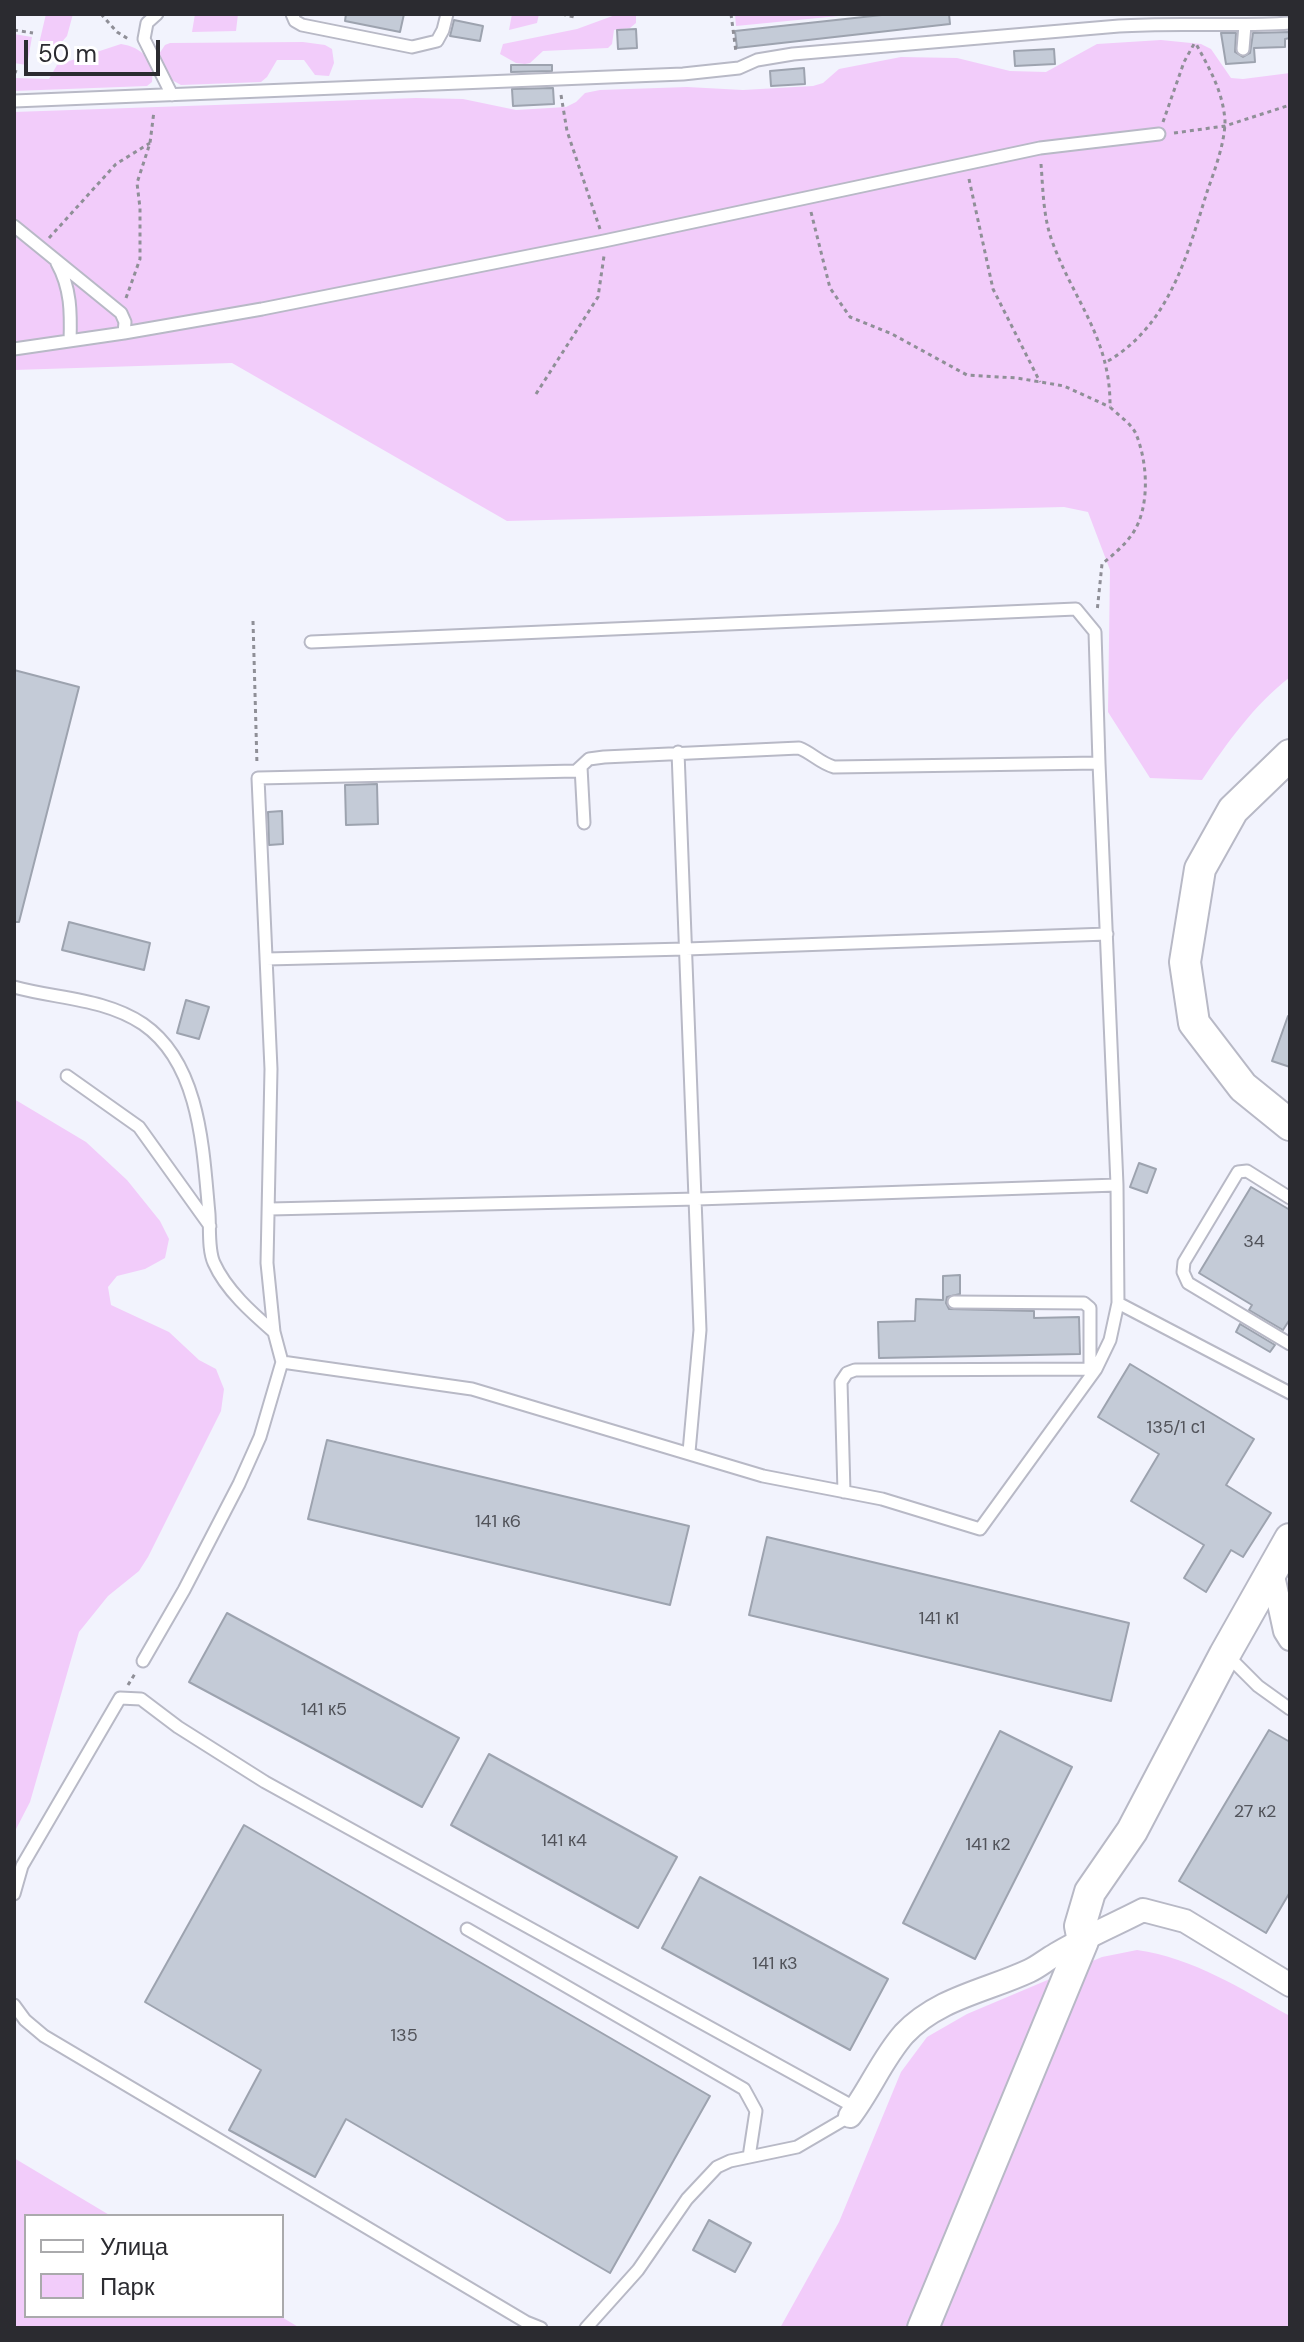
<!DOCTYPE html>
<meta charset="utf-8">
<style>
body{margin:0}
#map{position:relative;width:1304px;height:2342px;overflow:hidden;background:#f2f3fd;font-family:"DM Sans",sans-serif}
canvas{display:block}
.frame{position:absolute;inset:0;border:16px solid #2b2b30;pointer-events:none}
.legend{position:absolute;left:24px;top:2214px;width:260px;height:104px;box-sizing:border-box;background:#fff;border:2px solid #aaaaac;margin:0;padding:10px 14px;list-style:none;font-size:24px;color:#2b2b30}
.legend li{display:flex;align-items:center;gap:16px;height:40px}
.legend b{width:40px;border:2px solid #aaaaac}
.scale{position:absolute;left:24px;top:40px;width:136px;height:36px;box-sizing:border-box;border:4px solid #2b2b30;border-top:0;padding-left:10px;font-size:24px;line-height:28px;white-space:nowrap;color:#2b2b30;-webkit-text-stroke:6px #fff;paint-order:stroke}
</style>
<div id="map">
<canvas width="1304" height="2342"></canvas>
<div class="frame"></div>
<ul class="legend">
<li><b style="height:10px;background:#fff"></b>Улица</li>
<li><b style="height:22px;background:#f2ccfa"></b>Парк</li>
</ul>
<div class="scale">50 m</div>
</div>
<script>
const g = document.querySelector('canvas').getContext('2d');
g.lineJoin = 'round';
function paint(path, color) { g.fillStyle = color; g.fill(path, 'evenodd'); }
function strokePath(path, color, width, dash) { g.strokeStyle = color; g.lineWidth = width; g.lineCap = dash ? 'butt' : 'round'; g.setLineDash(dash || []); g.stroke(path); }
function label(font, color, halo, rows, align = 'center') {
  g.font = font + ' "DM Sans",sans-serif'; g.lineWidth = 6; g.setLineDash([]); g.textBaseline = 'middle'; g.strokeStyle = halo; g.fillStyle = color; for (const [text, x, y, turn = 0] of rows) {
    g.save(); g.translate(x, y); g.rotate((+turn || 0) * Math.PI / 180); g.textAlign = isNaN(turn) ? turn : align; if (halo) g.strokeText(text, 0, 0); g.fillText(text, 0, 0); g.restore();
  }
}
paint(new Path2D(`
 M 46,14 L 73,14 L 67,36 L 49,57 L 39,55 L 38,48 Z
 M 195,14 L 238,14 L 236,31 L 192,32 Z
 M 512,14 L 539,14 L 537,23 L 509,30 Z
 M 618,14 L 636,14 L 636,23 L 630,28 L 614,30 L 612,44 L 608,48 L 543,51 L 530,63 L 525,64 L 516,63 L 500,54 L 503,44 L 577,29 Z
 M 735,14 L 859,14 L 736,26 Z
 M 14,34 L 32,37 L 27,65 L 14,63 Z
 M 1161,40 L 1201,44 L 1211,49 L 1231,78 L 1243,79 L 1290,73 L 1290,677 C 1253,706 1228,742 1202,780 L 1150,778 L 1108,712 L 1110,570 L 1088,512 L 1064,507 L 507,521 L 232,363 L 14,370 L 14,112 L 416,98 L 463,99 L 516,110 L 566,107 L 576,102 L 585,93 L 600,90 L 687,87 L 743,90 L 813,86 L 823,83 L 839,69 L 901,57 L 957,58 L 1010,71 L 1046,72 L 1097,44 Z
 M 303,42 L 325,45 L 332,49 L 334,63 L 329,76 L 315,75 L 304,60 L 277,60 L 267,77 L 261,82 L 181,85 L 170,79 L 159,54 L 165,45 L 170,43 Z
 M 121,44 C 141,47 155,60 152,82 L 147,86 L 14,91 L 14,78 L 49,79 L 57,65 Z
 M 14,1099 L 86,1142 L 127,1180 L 160,1221 L 169,1239 L 165,1258 L 145,1269 L 117,1276 L 108,1287 L 111,1305 L 169,1332 L 199,1360 L 216,1369 L 224,1389 L 221,1411 L 148,1557 L 139,1571 L 108,1596 L 79,1632 L 30,1802 L 14,1833 Z
 M 1137,1950 C 1194,1958 1241,1989 1290,2016 L 1290,2328 L 780,2328 L 839,2222 L 901,2072 L 927,2037 L 967,2014 L 1102,1957 Z
 M 14,2158 L 111,2216 L 26,2216 L 26,2316 L 280,2316 L 300,2328 L 14,2328 Z`), '#f2ccfa');
const building = new Path2D(`
 M 346,14 L 404,14 L 400,32 L 345,21 Z
 M 891,14 L 949,14 L 950,24 L 737,48 L 735,31 Z
 M 454,20 L 483,26 L 480,41 L 450,36 Z
 M 636,29 L 637,48 L 618,49 L 617,30 Z
 M 1290,32 L 1290,38 L 1285,39 L 1285,47 L 1254,48 L 1255,62 L 1226,64 L 1221,33 L 1236,33 L 1235,52 L 1243,57 L 1250,53 L 1253,33 Z
 M 1054,49 L 1055,64 L 1015,66 L 1014,51 Z
 M 511,65 L 552,65 L 552,71 L 511,72 Z
 M 804,68 L 805,84 L 771,86 L 770,71 Z
 M 553,88 L 554,104 L 513,106 L 512,89 Z
 M 14,670 L 79,687 L 19,922 L 14,922 Z
 M 377,784 L 378,824 L 346,825 L 345,785 Z
 M 282,811 L 283,844 L 269,845 L 268,812 Z
 M 69,922 L 150,943 L 144,970 L 62,950 Z
 M 186,1000 L 209,1007 L 199,1039 L 177,1033 Z
 M 1288,1016 L 1290,1016 L 1290,1067 L 1272,1061 Z
 M 1139,1163 L 1156,1169 L 1147,1193 L 1130,1187 Z
 M 1251,1187 L 1290,1210 L 1290,1319 L 1283,1330 L 1249,1310 L 1252,1305 L 1199,1273 Z
 M 960,1275 L 960,1294 L 947,1297 L 946,1303 L 949,1309 L 1034,1311 L 1034,1318 L 1079,1317 L 1080,1354 L 879,1358 L 878,1322 L 915,1321 L 916,1299 L 943,1300 L 943,1276 Z
 M 1240,1324 L 1275,1345 L 1270,1352 L 1236,1332 Z
 M 1130,1364 L 1254,1439 L 1226,1485 L 1271,1513 L 1243,1557 L 1231,1550 L 1206,1592 L 1184,1578 L 1204,1545 L 1131,1501 L 1159,1454 L 1098,1417 Z
 M 327,1440 L 689,1526 L 670,1605 L 308,1519 Z
 M 767,1537 L 1129,1623 L 1111,1701 L 749,1615 Z
 M 227,1613 L 459,1738 L 422,1807 L 189,1682 Z
 M 1269,1730 L 1290,1742 L 1290,1892 L 1266,1933 L 1179,1881 Z
 M 1000,1731 L 1072,1767 L 975,1959 L 903,1923 Z
 M 489,1754 L 677,1857 L 638,1928 L 451,1825 Z
 M 244,1825 L 710,2096 L 610,2273 L 346,2119 L 315,2177 L 229,2130 L 261,2070 L 145,2002 Z
 M 700,1877 L 888,1979 L 850,2050 L 662,1948 Z
 M 709,2220 L 751,2243 L 735,2272 L 693,2250 Z`);
paint(building, '#c4cbd7');
strokePath(building, '#9da3af', 2);
const lane = new Path2D(`
 M 157,14 L 147,23 L 144,39 L 172,95
 M 292,14 L 295,21 L 302,25 L 412,47 L 437,41 L 443,30 L 447,14
 M 1243,49 L 1245,25
 M 14,101 L 683,74 L 739,68 L 757,60 L 793,54 L 1119,26 C 1176,22 1233,27 1290,23
 M 14,226 L 121,313 L 125,322 L 124,333 L 14,349
 M 57,263 C 71,288 71,313 70,341
 M 124,333 L 262,309 L 604,241 L 1040,148 L 1159,134
 M 311,642 L 1076,609 L 1095,632 L 1099,763
 M 678,752 L 700,1330 L 689,1452
 M 581,767 L 584,823
 M 266,959 L 686,949 L 1107,934
 M 14,987 C 57,999 104,998 143,1024 C 201,1064 203,1151 209,1214 C 210,1229 208,1250 214,1263 C 226,1290 252,1313 274,1332
 M 67,1076 L 139,1127 L 210,1226
 M 1290,1198 L 1247,1171 L 1238,1172 L 1184,1262 L 1183,1272 L 1188,1283 L 1290,1344
 M 270,1209 L 697,1199 L 1117,1185
 M 954,1302 L 1084,1303 L 1090,1308 L 1090,1369
 M 282,1362 L 472,1389 L 763,1476 L 882,1499 L 980,1529 L 1096,1369 L 1110,1340 L 1118,1303
 M 844,1492 L 841,1382 L 847,1373 L 855,1370 L 1096,1369
 M 1226,1654 L 1258,1686 L 1290,1709
 M 143,1661 L 184,1590 L 239,1484 L 260,1437 L 282,1362 L 274,1332 L 267,1263 L 271,1069 L 258,778 L 576,771 L 589,759 L 604,757 L 799,748 C 812,753 820,763 834,767 L 1099,763 L 1117,1185 L 1118,1303 L 1290,1393
 M 14,1894 L 22,1866 L 120,1698 L 141,1699 L 178,1727 L 265,1782 L 856,2108
 M 467,1929 L 744,2089 L 756,2111 L 749,2157
 M 14,2005 L 25,2020 L 44,2036 L 526,2322 L 541,2328
 M 586,2328 L 638,2270 L 687,2199 L 717,2167 L 730,2161 L 797,2147 L 850,2116`);
const street = new Path2D(`
 M 1272,1571 L 1285,1631 L 1290,1639
 M 850,2116 C 870,2090 882,2059 904,2034 C 938,1998 986,1991 1029,1971 C 1038,1967 1046,1960 1055,1955 C 1083,1938 1114,1925 1143,1910 L 1185,1921 L 1290,1985`);
const secondary = new Path2D(`
 M 1290,755 L 1233,810 L 1200,869 L 1185,962 L 1194,1023 L 1243,1087 L 1290,1125
 M 923,2328 L 1083,1941 L 1080,1926 L 1090,1892 L 1132,1831 L 1225,1654 L 1290,1539`);
strokePath(lane, '#b8b9c6', 15);
strokePath(street, '#b8b9c6', 26);
strokePath(secondary, '#b8b9c6', 34);
strokePath(new Path2D(`
 M 101,14 L 117,32 L 130,40
 M 562,14 L 574,17
 M 731,14 L 736,52
 M 14,30 L 33,33
 M 14,71 L 17,72
 M 561,95 L 567,131 L 600,229
 M 1163,122 L 1184,62 L 1194,44
 M 1174,133 L 1225,126 L 1290,105
 M 1041,164 C 1043,188 1043,214 1051,238 C 1072,299 1111,337 1110,407 C 1118,415 1132,424 1136,434 C 1148,463 1150,507 1133,533 C 1125,545 1113,555 1102,564 L 1097,612
 M 969,179 L 993,289 L 1040,382
 M 811,212 L 830,288 L 850,317 L 892,334 L 967,375 L 1017,378 L 1064,386 L 1110,407
 M 49,238 L 116,164 L 150,143
 M 126,298 L 140,259 L 140,208 L 137,183 L 150,143 L 154,111
 M 1108,361 C 1169,325 1187,256 1207,192 C 1214,172 1225,143 1225,121 C 1223,91 1209,68 1195,42
 M 536,394 L 598,297 L 604,256
 M 253,621 L 257,765
 M 128,1685 L 136,1672`), '#8f8f97', 3, [4, 4]);
strokePath(lane, '#fff', 11);
strokePath(street, '#fff', 22);
strokePath(secondary, '#fff', 30);
label('18px', '#51535a', null, [
 ["34",1254,1242],
 ["135/1 с1",1176,1428],
 ["141 к6",498,1522],
 ["141 к1",939,1619],
 ["141 к5",324,1710],
 ["27 к2",1255,1812],
 ["141 к4",564,1841],
 ["141 к2",988,1845],
 ["141 к3",775,1964],
 ["135",404,2036]
]);
</script>
